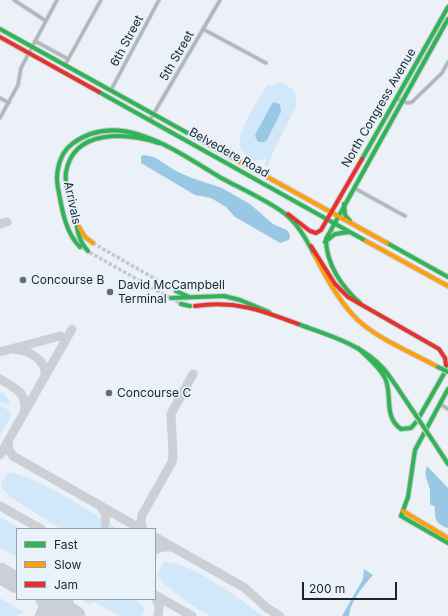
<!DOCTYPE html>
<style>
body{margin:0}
#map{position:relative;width:448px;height:616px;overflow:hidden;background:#ebf1f6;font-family:Inter,sans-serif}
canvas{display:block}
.legend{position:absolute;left:16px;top:528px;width:140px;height:72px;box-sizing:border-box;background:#e7f2fa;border:1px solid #95a0a8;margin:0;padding:5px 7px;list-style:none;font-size:12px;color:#1a252c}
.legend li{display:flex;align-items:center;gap:8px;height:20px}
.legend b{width:20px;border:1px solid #95a0a8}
.scale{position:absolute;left:302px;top:582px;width:95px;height:18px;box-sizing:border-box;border:2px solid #1a252c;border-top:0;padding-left:5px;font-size:12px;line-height:14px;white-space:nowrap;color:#1a252c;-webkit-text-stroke:3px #e7f2fa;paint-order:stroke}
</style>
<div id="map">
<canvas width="448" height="616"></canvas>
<ul class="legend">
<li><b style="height:5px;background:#30b455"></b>Fast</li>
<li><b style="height:5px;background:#ff9f0a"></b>Slow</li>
<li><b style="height:5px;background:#e5322d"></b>Jam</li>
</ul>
<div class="scale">200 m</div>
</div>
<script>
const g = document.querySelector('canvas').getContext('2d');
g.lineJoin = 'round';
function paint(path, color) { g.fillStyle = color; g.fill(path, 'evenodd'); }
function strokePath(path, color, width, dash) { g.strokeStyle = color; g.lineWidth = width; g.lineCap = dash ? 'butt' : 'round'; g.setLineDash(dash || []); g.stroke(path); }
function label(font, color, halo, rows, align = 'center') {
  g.font = font + ' Inter,sans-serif'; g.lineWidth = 3.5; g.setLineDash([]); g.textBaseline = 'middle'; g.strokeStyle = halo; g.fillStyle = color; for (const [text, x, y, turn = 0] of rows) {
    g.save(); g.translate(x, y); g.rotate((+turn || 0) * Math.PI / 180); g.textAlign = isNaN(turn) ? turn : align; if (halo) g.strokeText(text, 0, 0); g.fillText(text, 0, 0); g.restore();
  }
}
paint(new Path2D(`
 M 280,83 L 285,84 L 294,91 L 297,104 L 272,154 L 268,167 L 264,165 L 267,158 L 255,161 C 249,158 242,153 240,146 C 236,131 260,98 268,84 L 271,86 Z
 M 3,392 L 9,400 L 10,406 L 0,401 L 0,394 Z
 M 0,405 L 11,412 L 10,418 L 0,435 Z
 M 7,473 C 27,470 99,517 118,529 L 61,529 L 10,497 L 1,487 L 1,483 Z
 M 0,517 L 21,529 L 17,529 L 17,557 L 0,548 Z
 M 164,562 C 192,562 240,599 262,616 C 250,616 222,616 212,616 C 202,613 157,583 157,573 Z
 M 0,598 L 24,612 L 16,616 L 0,616 Z
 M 80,599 L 135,599 L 145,609 L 142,615 L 140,616 L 119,616 L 93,601 L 90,605 Z`), '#d0e8f9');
paint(new Path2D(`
 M 273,102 L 280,104 L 281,112 L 267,140 L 264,142 L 258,142 L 255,136 L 257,131 Z
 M 144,155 L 154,157 L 176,171 L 192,178 L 222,188 L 250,204 L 273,224 L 287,230 L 290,235 L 289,240 L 280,243 L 275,240 L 235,217 L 226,207 L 211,198 L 195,195 L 141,163 L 141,156 Z
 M 427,466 L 448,488 L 448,528 C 436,525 434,518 435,507 L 430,504 C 430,499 430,495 430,490 C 428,481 423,474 427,466 Z
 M 364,569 L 373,575 C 364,585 350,602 349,616 L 342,616 L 363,579 Z`), '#99c8e4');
strokePath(new Path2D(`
 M 0,224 L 7,222
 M 14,349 C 28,350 48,360 45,377
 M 0,352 L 60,336
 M 0,379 C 14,387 29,394 24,412
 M 9,440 L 8,448 L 13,456 L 141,529
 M 0,455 L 72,329
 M 0,506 L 41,529
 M 101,507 L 106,515 L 105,524
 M 143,529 L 141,523 L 142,515 L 172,462 L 173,455 L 171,414 L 193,374
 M 155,537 L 245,588 L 267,608 L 280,616
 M 155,550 L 162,547 L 171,547
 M 155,595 L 192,616
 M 155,597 L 159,606 L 158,616
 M 68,599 L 70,606 L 77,616
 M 47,615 L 54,609 L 60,599
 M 39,616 L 43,608 L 42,599
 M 45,616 L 62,613 L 73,615`), '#cad0d6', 9);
strokePath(new Path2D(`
 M 0,573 L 17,583
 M 46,599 L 75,616`), '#cad0d6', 21);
strokePath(new Path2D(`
 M 93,243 L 176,291
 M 80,247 L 181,304`), '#c1c8ce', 3.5, [3.5, 2]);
const street = new Path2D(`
 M 14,0 L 46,21
 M 203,29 L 266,63
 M 35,41 L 68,59
 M 65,65 L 101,0
 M 111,90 L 159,0
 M 0,98 L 9,103
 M 397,99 L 408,103 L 412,102 L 442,73 L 448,62
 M 0,118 L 18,85 L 21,68 L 57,0
 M 150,120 L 220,0
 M 354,188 L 405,216
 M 440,404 L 448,409`);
const fast = new Path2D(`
 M 0,29 L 211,146
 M 99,92 L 366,241
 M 362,159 L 448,7
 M 344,204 L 345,215 L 350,221
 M 325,242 L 335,234 L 349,232
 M 387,243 L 448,277
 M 80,247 C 65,232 62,209 58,188 C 55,173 59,154 72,144 C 121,107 180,154 223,179 C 242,189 268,201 284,213 C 298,224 306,239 314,254
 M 88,251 C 77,240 77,225 74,211 C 70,199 64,184 66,172 C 74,128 127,133 159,143
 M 176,291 L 189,297
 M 171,298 L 224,296 L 240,300 L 269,312
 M 360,303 C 342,287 326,264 326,239 L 448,19
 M 181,304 L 190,306
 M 298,324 C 328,335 361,344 383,368 C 394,381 403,397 413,411
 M 358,348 C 367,357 379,366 385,378 C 393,395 383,417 401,429 L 411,428 L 417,421 L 445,372 L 446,365
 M 448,389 L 415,450 L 408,497 L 401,516 L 448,543
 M 435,444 L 448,464`);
const slow = new Path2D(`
 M 211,146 L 387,243
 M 79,227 L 85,237 L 93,243
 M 366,241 L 448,286
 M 314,254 C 325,275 336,296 352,314 C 372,337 411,352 438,367
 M 403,511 L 448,538`);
const jam = new Path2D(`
 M 0,37 L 99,92
 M 288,214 L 310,231 L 316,233 L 321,230 L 362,159
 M 311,246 L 335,284 L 348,297 L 439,349 L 445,358 L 446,365
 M 195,306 C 235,300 261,310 298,324`);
strokePath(street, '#c6ccd1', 4.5);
strokePath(fast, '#c6ccd1', 6);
strokePath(slow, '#c6ccd1', 6);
strokePath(jam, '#c6ccd1', 6);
strokePath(street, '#aeb6bc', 2.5);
strokePath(fast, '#30b455', 4);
strokePath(slow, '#ff9f0a', 4);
strokePath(jam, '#e5322d', 4);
const fastBridge = new Path2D(`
 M 438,367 L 448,372
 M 413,411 L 435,444`);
strokePath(fastBridge, '#c6ccd1', 6, []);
strokePath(fastBridge, '#30b455', 4);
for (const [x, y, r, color] of [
 [23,280,4,"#636c73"],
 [110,292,4,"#636c73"],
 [109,393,4,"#636c73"]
]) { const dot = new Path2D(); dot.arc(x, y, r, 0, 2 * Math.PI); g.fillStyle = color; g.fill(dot); strokePath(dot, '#e7f2fa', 1.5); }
label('12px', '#1a252c', '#e7f2fa', [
 ["6th Street",127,41,-62],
 ["5th Street",177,56,-60],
 ["North Congress Avenue",379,108,-60],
 ["Belvedere Road",229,153,29],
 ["Arrivals",72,203,78]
]);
label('12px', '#1a252c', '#e7f2fa', [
 ["Concourse B",31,280],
 ["David McCampbell",118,285],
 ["Terminal",118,299],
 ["Concourse C",117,393]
], 'left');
</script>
